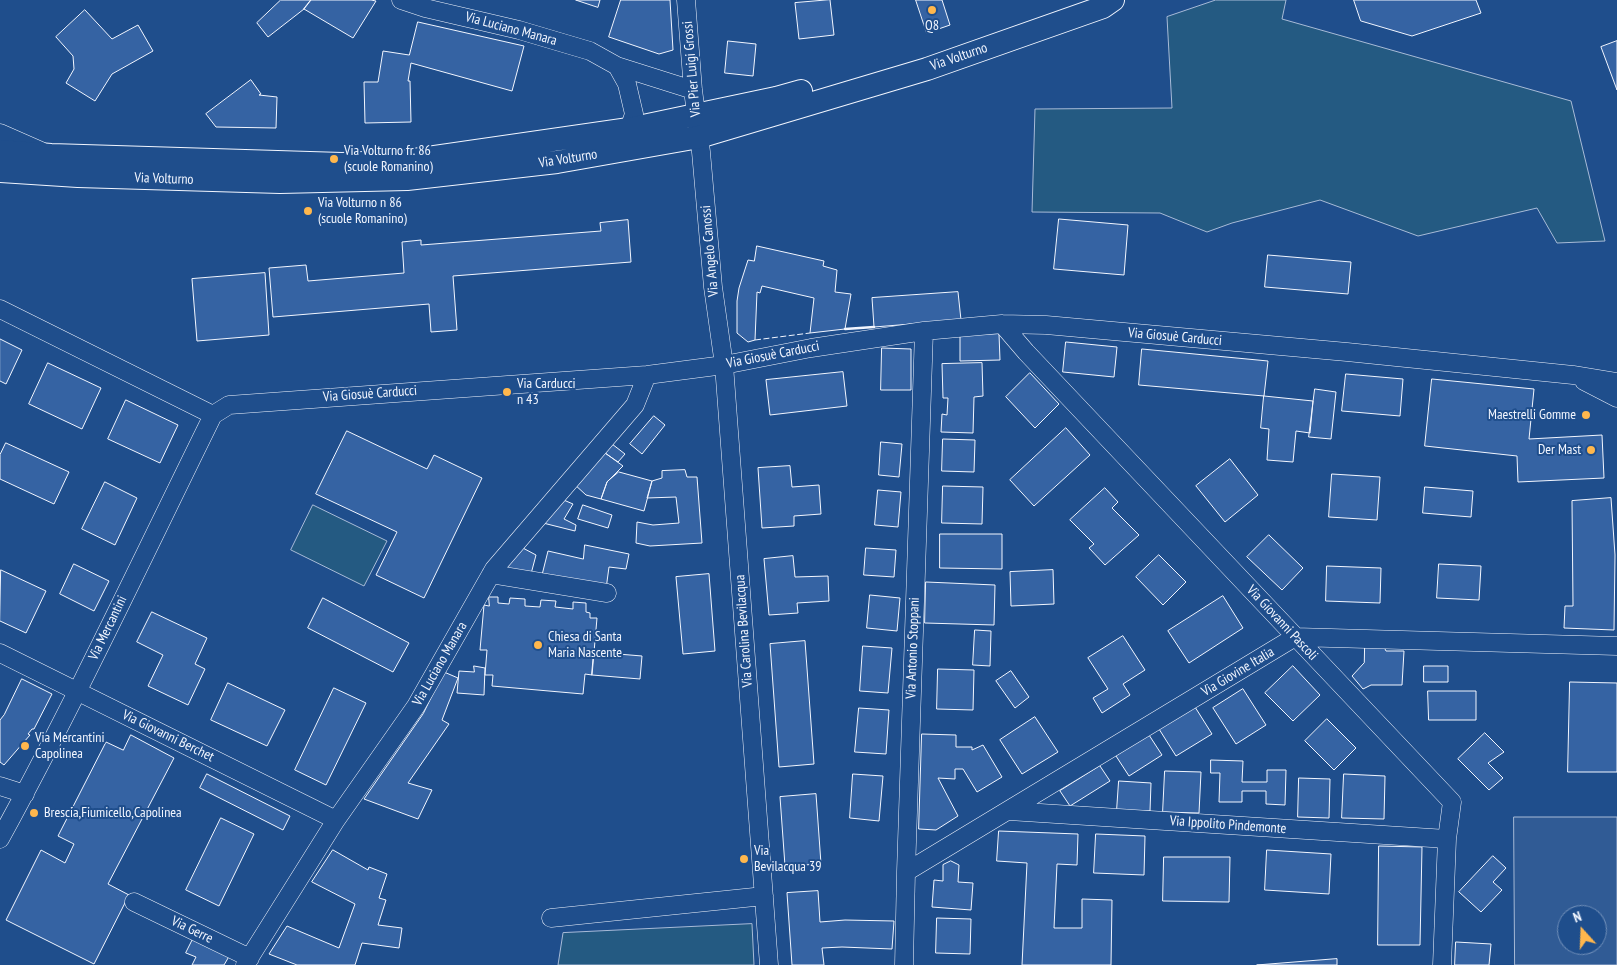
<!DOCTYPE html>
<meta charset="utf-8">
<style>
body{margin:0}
#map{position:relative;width:1617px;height:965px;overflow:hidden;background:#1f4e8c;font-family:"PT Sans Narrow",sans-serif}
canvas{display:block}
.north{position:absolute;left:1557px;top:905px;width:50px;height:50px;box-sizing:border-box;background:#1f4e8c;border:1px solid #7391ba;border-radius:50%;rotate:340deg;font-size:14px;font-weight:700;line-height:20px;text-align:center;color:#f2f6ff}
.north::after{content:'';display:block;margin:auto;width:18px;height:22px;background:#ffb74d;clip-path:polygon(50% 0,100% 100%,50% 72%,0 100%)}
</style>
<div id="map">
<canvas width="1617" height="965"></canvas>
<div class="north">N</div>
</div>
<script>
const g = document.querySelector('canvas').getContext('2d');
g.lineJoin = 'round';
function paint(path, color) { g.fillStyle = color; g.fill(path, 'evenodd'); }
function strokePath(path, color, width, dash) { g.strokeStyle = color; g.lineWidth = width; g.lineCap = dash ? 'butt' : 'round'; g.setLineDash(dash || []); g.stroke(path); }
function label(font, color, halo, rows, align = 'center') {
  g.font = font + ' "PT Sans Narrow",sans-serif'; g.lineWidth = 4; g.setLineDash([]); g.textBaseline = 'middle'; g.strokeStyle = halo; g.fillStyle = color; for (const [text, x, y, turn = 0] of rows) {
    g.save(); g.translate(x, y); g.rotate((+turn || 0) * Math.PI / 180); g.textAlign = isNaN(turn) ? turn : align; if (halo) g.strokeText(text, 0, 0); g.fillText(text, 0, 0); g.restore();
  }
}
const green = new Path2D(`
 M 1216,0 L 1286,0 L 1282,19 L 1571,101 L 1605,241 L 1557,243 L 1537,208 L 1418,236 L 1320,200 L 1232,223 L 1207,232 L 1160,213 L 1032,212 L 1035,109 L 1172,108 L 1167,17 Z
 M 313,505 L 387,541 L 364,586 L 291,550 Z
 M 752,924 L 754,965 L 558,965 L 563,933 Z`);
paint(green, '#245a82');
strokePath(green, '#a8bbd7', 1);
const parking = new Path2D(`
 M 1514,817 L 1617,817 L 1617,965 L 1515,965 ZM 1567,915 L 1597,915 L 1597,945 L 1567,945 Z`);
paint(parking, '#305b95');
strokePath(parking, '#a8bbd7', 1);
const building = new Path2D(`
 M 281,0 L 311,0 L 304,9 L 268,37 L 257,23 Z
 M 311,0 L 371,0 L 376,1 L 353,38 L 304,9 Z
 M 576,0 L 600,0 L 598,7 Z
 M 621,0 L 670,0 L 673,50 L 659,54 L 609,37 Z
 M 830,0 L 834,35 L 799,39 L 795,3 Z
 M 916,0 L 942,0 L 950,25 L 927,33 Z
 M 1354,0 L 1476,0 L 1481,13 L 1412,36 L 1361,21 Z
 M 85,10 L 112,39 L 138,25 L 153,51 L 112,74 L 95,101 L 66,83 L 74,69 L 73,56 L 56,37 Z
 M 418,22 L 524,46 L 512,91 L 411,63 L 408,81 L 410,81 L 411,122 L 365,123 L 364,82 L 378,82 L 383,51 L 409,55 Z
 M 728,41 L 756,44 L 753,76 L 725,73 Z
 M 1617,41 L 1617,90 L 1601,47 Z
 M 251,80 L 261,94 L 259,95 L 277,97 L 276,128 L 216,127 L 206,114 Z
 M 1059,219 L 1128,225 L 1124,275 L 1054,269 Z
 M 628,220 L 631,262 L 453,276 L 457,330 L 431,332 L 429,304 L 273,317 L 269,268 L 306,265 L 308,281 L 404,273 L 402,242 L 421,240 L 421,245 L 601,231 L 600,223 Z
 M 757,246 L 824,261 L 823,266 L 837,270 L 835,292 L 851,294 L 845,329 L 810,333 L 814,298 L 762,286 L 760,293 L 757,292 L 755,340 L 748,342 L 737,333 L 737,301 L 739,288 L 748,260 L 754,261 Z
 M 1268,255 L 1351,262 L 1348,294 L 1265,287 Z
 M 265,273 L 269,335 L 197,341 L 192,279 Z
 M 958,292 L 961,320 L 874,327 L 872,298 Z
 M 999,334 L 1000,360 L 960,361 L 960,335 Z
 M 0,339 L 22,350 L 6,384 L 0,381 Z
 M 1066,342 L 1117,347 L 1114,377 L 1063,372 Z
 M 882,348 L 911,349 L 911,390 L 881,390 Z
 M 1142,349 L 1268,361 L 1264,396 L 1139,385 Z
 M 48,363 L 101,388 L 82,429 L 29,404 Z
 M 982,363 L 983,396 L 974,397 L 973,433 L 941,432 L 942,414 L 947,415 L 948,398 L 943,398 L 942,364 Z
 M 843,372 L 847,406 L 770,415 L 766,380 Z
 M 1030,373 L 1059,404 L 1035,428 L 1006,397 Z
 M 1346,374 L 1403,379 L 1400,416 L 1342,411 Z
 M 1432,379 L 1534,389 L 1529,439 L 1602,435 L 1604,478 L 1518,482 L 1517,456 L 1425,446 Z
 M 1315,389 L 1336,392 L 1331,439 L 1309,437 Z
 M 1264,396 L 1313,401 L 1310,433 L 1296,431 L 1293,462 L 1267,460 L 1269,429 L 1261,428 Z
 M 126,400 L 178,425 L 160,463 L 108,439 Z
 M 654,416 L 665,425 L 642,454 L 630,444 Z
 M 1066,428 L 1090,455 L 1034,506 L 1010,480 Z
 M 347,431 L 427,469 L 434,455 L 482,478 L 424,598 L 376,575 L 397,532 L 316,494 Z
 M 943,439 L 975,440 L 974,472 L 942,471 Z
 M 881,442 L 902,444 L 899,477 L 879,475 Z
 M 6,443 L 69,472 L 54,504 L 0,479 L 0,455 Z
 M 612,444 L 625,454 L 618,462 L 605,453 Z
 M 601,450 L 623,466 L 607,482 L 601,499 L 586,495 L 573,483 Z
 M 1230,459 L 1258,495 L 1225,522 L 1196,486 Z
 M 790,466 L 792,487 L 819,485 L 821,514 L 794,516 L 794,526 L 762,528 L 758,468 Z
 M 685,470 L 687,477 L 697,477 L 702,543 L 650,546 L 636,543 L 637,522 L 653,525 L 679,523 L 676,497 L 647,498 L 652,481 L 662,478 L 662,471 Z
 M 619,472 L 652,481 L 644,511 L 601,499 L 607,482 Z
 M 1332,474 L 1380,477 L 1377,520 L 1329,517 Z
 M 105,482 L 137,498 L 115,545 L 82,529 Z
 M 943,486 L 983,487 L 982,524 L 942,523 Z
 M 1425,487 L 1473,491 L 1471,517 L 1423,513 Z
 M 1105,488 L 1118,502 L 1112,508 L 1139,535 L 1105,565 L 1089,548 L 1094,544 L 1070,520 Z
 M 878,490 L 901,492 L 898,527 L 875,525 Z
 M 559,498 L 573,504 L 564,519 L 576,525 L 575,531 L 539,522 Z
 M 1611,498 L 1615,555 L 1614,630 L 1564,628 L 1565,606 L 1573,606 L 1572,501 Z
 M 583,505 L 612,515 L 608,528 L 578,519 Z
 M 940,534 L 1002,534 L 1002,569 L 940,568 Z
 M 1269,535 L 1303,568 L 1282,590 L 1247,557 Z
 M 585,545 L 629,554 L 626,569 L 609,567 L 606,589 L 542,575 L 548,551 L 583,559 Z
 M 521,547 L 536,555 L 531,574 L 504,567 Z
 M 866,548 L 896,550 L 894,577 L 864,575 Z
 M 1159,555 L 1186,582 L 1163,605 L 1136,577 Z
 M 793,556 L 795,577 L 828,576 L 829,601 L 797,603 L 798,613 L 769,615 L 764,559 Z
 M 74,564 L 109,581 L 94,611 L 60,594 Z
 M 1439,564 L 1481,566 L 1479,600 L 1437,598 Z
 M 1327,566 L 1381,568 L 1380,603 L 1326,601 Z
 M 1,570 L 46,591 L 26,633 L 0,621 Z
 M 1053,570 L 1054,604 L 1011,606 L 1010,572 Z
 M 709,574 L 715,651 L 683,654 L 676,577 Z
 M 926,582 L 995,585 L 994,625 L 925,623 Z
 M 870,595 L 900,598 L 897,631 L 867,628 Z
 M 1223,596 L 1243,628 L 1189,663 L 1168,631 Z
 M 489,597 L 498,597 L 498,603 L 509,604 L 510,598 L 525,599 L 525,606 L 540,607 L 541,600 L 556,601 L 555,607 L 573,609 L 573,602 L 586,603 L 586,612 L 590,613 L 590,618 L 597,618 L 592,675 L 585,674 L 583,694 L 492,686 L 493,675 L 485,675 L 487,650 L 480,650 L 484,605 L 489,606 Z
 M 323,598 L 409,643 L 393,672 L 308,628 Z
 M 152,612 L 207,638 L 195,664 L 205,669 L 188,705 L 148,686 L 163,655 L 137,642 Z
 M 975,630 L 991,631 L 990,666 L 973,665 Z
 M 1123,636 L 1145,670 L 1123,684 L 1130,695 L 1102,713 L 1093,698 L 1108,689 L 1088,658 Z
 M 805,641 L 814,764 L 779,767 L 770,644 Z
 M 863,646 L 892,648 L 888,693 L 860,691 Z
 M 1365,647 L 1384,647 L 1386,651 L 1404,651 L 1402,685 L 1371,685 L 1363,689 L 1352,676 L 1364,663 Z
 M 594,652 L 642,656 L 640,679 L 592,675 Z
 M 474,666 L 485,668 L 484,695 L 457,693 L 459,671 L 474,672 Z
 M 1293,666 L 1320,695 L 1293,721 L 1265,693 Z
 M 1424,666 L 1448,666 L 1448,682 L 1424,682 Z
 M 938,669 L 974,670 L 973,710 L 937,709 Z
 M 1011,671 L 1029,697 L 1015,708 L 996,681 Z
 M 444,672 L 458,678 L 442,720 L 449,724 L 408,783 L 432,790 L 418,819 L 364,799 L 423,714 Z
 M 22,679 L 52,694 L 34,729 L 32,729 L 28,734 L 30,735 L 4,765 L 0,762 L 0,720 L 4,715 Z
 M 1570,682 L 1617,683 L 1617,772 L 1568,772 Z
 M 228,683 L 285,710 L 267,746 L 211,720 Z
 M 334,688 L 366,703 L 326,785 L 295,770 Z
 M 1243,689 L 1266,725 L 1236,744 L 1213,708 Z
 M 1428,691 L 1476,691 L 1476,720 L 1429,720 Z
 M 1195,707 L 1212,734 L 1176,756 L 1159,729 Z
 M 859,708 L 889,710 L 886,754 L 855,752 Z
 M 1035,717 L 1058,752 L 1022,774 L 1000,740 Z
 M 1327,719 L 1356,748 L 1334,770 L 1305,741 Z
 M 1485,733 L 1504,752 L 1488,763 L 1503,778 L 1489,790 L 1458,759 Z
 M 922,734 L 956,735 L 956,747 L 972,747 L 972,750 L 983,745 L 1002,777 L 977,792 L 963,769 L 955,769 L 955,779 L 938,778 L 958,816 L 936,830 L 919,829 Z
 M 131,735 L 174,758 L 108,884 L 129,895 L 94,964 L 6,920 L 41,850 L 65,863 L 74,844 L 58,836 L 106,742 L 123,750 Z
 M 1149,735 L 1162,755 L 1129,776 L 1116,756 Z
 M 1211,760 L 1243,761 L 1242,782 L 1267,782 L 1267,770 L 1286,770 L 1285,805 L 1266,804 L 1266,791 L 1242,791 L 1242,802 L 1219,802 L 1220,773 L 1211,773 Z
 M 1100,766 L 1110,781 L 1070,806 L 1060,791 Z
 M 1165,771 L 1201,772 L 1199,813 L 1163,812 Z
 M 207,774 L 290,816 L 283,830 L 200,788 Z
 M 853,774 L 883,776 L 879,821 L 850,818 Z
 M 1344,774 L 1385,776 L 1384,819 L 1342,818 Z
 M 1299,778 L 1330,779 L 1329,818 L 1298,817 Z
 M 1119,781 L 1151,783 L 1150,811 L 1117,810 Z
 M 816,794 L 821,864 L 785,866 L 780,797 Z
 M 221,818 L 254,834 L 219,906 L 186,890 Z
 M 999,831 L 1078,834 L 1077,865 L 1057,864 L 1054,928 L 1082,928 L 1082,899 L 1112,900 L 1111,965 L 1022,965 L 1027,863 L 997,861 Z
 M 1096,834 L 1145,836 L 1144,875 L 1094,873 Z
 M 1379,846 L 1422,847 L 1420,945 L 1378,945 Z
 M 333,850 L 368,870 L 369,867 L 387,874 L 379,898 L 386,900 L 378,925 L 402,928 L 399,948 L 362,943 L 355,965 L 297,965 L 269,954 L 287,926 L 339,948 L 355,904 L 312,882 Z
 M 1267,850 L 1331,854 L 1329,894 L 1265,890 Z
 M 1493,856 L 1506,868 L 1493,882 L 1502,890 L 1481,912 L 1459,892 Z
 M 1164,857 L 1230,857 L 1229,902 L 1163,901 Z
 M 951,861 L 959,865 L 958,882 L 973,883 L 971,910 L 932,907 L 934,880 L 943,881 L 943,865 Z
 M 818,891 L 820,922 L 845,920 L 894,921 L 892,949 L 842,947 L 822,948 L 824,965 L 792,965 L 787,893 Z
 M 937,918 L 971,919 L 970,954 L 936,953 Z
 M 193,939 L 231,953 L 224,965 L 192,965 L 196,957 L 186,953 Z
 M 1456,942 L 1491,944 L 1489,965 L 1455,965 Z
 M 1337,959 L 1337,965 L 1257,965 Z`);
paint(building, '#3563a3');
strokePath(building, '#f2f6ff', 1);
const minor = new Path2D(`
 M 401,0 L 425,8 L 519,30 L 590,51 L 617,66 L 627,84 L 634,114 L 629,129
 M 686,0 L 693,90 L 701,152 L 713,287 L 724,365 L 769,965
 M 617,66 L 693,90
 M 0,133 L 41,151
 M 0,309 L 213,415
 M 1002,324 L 1026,352 L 1452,802 L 1447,839 L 1442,965
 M 1584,381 L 1617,398
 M 491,574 L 607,593
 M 0,653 L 336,820
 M 0,786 L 25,794
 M 1009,811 L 1447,839
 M 0,839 C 76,700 143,557 213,415 L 229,405 L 647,375 L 724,365 L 811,348 L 924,331 L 1002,324 L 1046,325 L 1347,352 L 1573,375 L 1617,382
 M 906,872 L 1295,637 L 1617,646
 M 134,902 L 250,958
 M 551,918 L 764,896
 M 245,965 L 336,820 L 416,706 L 494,569 L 635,405 L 647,375
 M 904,965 L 906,872 L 924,331`);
const tertiary = new Path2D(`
 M 0,151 L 51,155 L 342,164 L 407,161 L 629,129 L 776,98 L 801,91
 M 0,171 L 78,176 L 280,182 L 407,179 L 557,162 L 699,137 L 927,69 L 1103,7 L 1113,0`);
strokePath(minor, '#f2f6ff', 19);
strokePath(tertiary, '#f2f6ff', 24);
strokePath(minor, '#1f4e8c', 18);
strokePath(tertiary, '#1f4e8c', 22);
strokePath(new Path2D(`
 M 755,340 L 810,333`), '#f2f6ff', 1, [6, 2.5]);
strokePath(new Path2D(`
 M 845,329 L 874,327`), '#f2f6ff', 2.5);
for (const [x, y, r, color] of [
 [932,10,5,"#ffb74d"],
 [334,159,5,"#ffb74d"],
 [308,211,5,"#ffb74d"],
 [507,392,5,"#ffb74d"],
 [1586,415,5,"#ffb74d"],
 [1591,450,5,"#ffb74d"],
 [538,645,5,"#ffb74d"],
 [25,746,5,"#ffb74d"],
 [34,813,5,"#ffb74d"],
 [744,859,5,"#ffb74d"]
]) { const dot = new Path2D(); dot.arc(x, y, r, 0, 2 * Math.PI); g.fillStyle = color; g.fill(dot); strokePath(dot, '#1f4e8c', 2); }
label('14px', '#f2f6ff', '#1f4e8c', [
 ["Q8",932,26,"center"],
 ["Via Volturno fr. 86",344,151],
 ["(scuole Romanino)",344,167],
 ["Via Volturno n 86",318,203],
 ["(scuole Romanino)",318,219],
 ["Via Carducci",517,384],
 ["n 43",517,400],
 ["Maestrelli Gomme",1576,415,"right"],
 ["Der Mast",1581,450,"right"],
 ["Chiesa di Santa",548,637],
 ["Maria Nascente",548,653],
 ["Via Mercantini",35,738],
 ["Capolinea",35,754],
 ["Brescia,Fiumicello,Capolinea",44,813],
 ["Via",754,851],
 ["Bevilacqua 39",754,867]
], 'left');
label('14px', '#f2f6ff', '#1f4e8c', [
 ["Via Luciano Manara",511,29,15],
 ["Via Volturno",959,57,-19],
 ["Via Pier Luigi Grossi",692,69,-95],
 ["Via Volturno",568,159,-9],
 ["Via Volturno",164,179,2],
 ["Via Angelo Canossi",710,251,-95],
 ["Via Giosuè Carducci",1175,337,5],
 ["Via Giosuè Carducci",773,355,-11],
 ["Via Giosuè Carducci",370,394,-4],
 ["Via Giovanni Pascoli",1282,623,47],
 ["Via Mercantini",108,628,-64],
 ["Via Carolina Bevilacqua",744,631,-94],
 ["Via Antonio Stoppani",913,648,-88],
 ["Via Luciano Manara",440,664,-60],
 ["Via Giovine Italia",1238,672,-31],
 ["Via Giovanni Berchet",168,736,26],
 ["Via Ippolito Pindemonte",1228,825,4],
 ["Via Gerre",192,930,26]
]);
</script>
